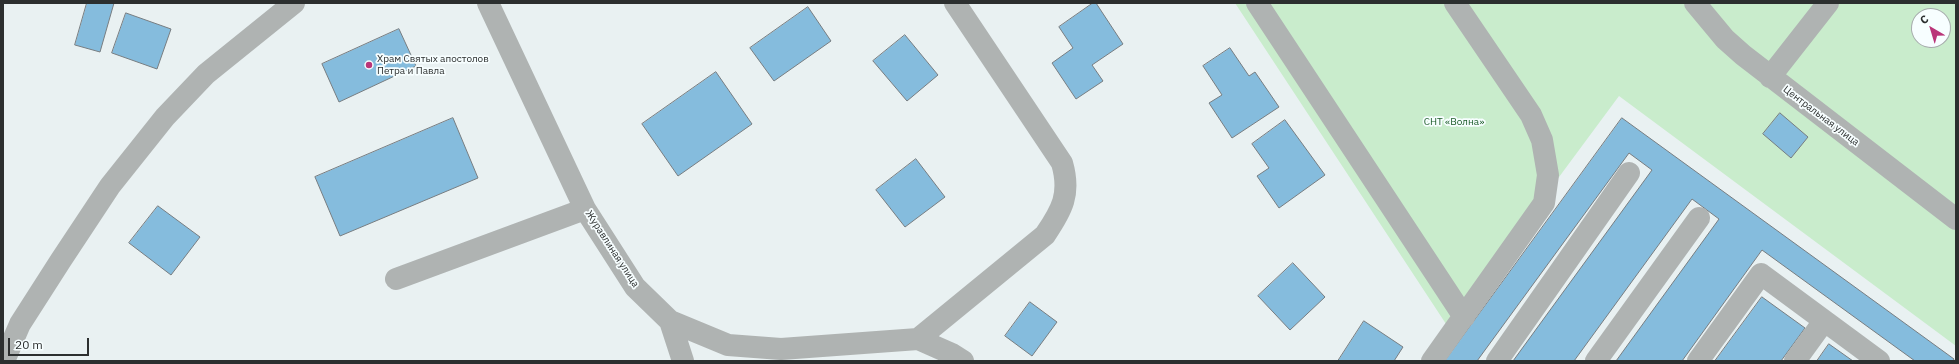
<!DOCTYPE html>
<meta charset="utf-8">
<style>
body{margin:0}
#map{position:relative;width:1959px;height:364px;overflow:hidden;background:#e9f1f2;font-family:"IBM Plex Sans",sans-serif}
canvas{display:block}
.frame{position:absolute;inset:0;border:4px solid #2c2f2f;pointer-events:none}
.north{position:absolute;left:1911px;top:8px;width:40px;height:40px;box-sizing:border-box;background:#f7feff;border:1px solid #a6abac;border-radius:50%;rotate:322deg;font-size:11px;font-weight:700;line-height:16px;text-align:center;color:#2c2f2f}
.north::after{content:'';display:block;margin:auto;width:14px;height:18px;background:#ba3579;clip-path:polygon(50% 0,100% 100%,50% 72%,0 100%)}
.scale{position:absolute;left:8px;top:338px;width:81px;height:18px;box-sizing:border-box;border:2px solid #2c2f2f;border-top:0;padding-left:5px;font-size:12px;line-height:14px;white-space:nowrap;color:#2c2f2f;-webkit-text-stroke:3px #f7feff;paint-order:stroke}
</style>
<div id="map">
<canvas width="1959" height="364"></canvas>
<div class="frame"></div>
<div class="north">С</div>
<div class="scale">20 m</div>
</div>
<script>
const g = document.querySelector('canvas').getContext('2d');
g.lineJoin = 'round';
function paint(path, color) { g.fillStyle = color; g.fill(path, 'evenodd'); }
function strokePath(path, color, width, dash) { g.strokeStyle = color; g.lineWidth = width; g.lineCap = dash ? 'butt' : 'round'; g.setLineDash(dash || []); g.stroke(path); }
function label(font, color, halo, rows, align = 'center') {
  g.font = font + ' "IBM Plex Sans",sans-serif'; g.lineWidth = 3.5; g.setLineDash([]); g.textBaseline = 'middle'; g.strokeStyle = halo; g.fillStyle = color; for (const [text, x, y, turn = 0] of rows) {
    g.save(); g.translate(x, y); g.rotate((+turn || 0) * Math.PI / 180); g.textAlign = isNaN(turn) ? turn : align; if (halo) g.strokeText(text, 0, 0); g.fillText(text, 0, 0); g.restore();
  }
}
paint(new Path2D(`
 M 1235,3 L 1956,3 L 1956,346 L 1619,96 L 1448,327 ZM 1919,16 L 1943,16 L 1943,40 L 1919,40 Z`), '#c9eccc');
const building = new Path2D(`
 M 87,3 L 114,3 L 100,52 L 75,45 Z
 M 1093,3 L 1096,3 L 1123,44 L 1092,65 L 1103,81 L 1076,99 L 1052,63 L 1073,48 L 1059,27 Z
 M 808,7 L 831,41 L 774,81 L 750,48 Z
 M 126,13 L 171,29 L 157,69 L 112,53 Z
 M 399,29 L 416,66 L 339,102 L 322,64 Z
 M 905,35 L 938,75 L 907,101 L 873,61 Z
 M 1230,48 L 1249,76 L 1255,72 L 1279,107 L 1232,138 L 1209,103 L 1222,95 L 1203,66 Z
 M 716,72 L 752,124 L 678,176 L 642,124 Z
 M 1780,113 L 1808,137 L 1791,158 L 1763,134 Z
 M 453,118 L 478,178 L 340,236 L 315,177 Z
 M 1622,118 L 1954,359 L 1953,361 L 1915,361 L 1762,250 L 1682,361 L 1616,361 L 1719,219 L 1692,199 L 1574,361 L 1513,361 L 1652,170 L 1629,153 L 1477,361 L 1445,361 Z
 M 1285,120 L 1325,175 L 1279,208 L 1257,176 L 1269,168 L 1252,144 Z
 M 916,159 L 945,197 L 905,227 L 876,190 Z
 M 158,206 L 200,237 L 171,275 L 129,243 Z
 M 1293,263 L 1325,297 L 1290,330 L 1258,296 Z
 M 1762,297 L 1805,328 L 1781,361 L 1715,361 Z
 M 1030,302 L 1057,322 L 1032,356 L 1005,336 Z
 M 1364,321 L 1403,347 L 1394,361 L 1338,361 Z
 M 1829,344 L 1853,361 L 1817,361 Z`);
paint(building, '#85bcdd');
strokePath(building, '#777d81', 1);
strokePath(new Path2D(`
 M 488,3 L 585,209 L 635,287 L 670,321 L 728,345 L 781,349 L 918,339 L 952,354 L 963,361
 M 1257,3 L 1464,317
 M 1695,3 L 1725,39 L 1743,55 L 1956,219
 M 1770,77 L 1828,3
 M 396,279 L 585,209
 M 670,321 L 683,361
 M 918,339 L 1045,235 C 1062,210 1071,194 1062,163 L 955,3
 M 4,361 L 20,324 L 61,260 L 110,186 L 165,117 L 206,74 L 294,3
 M 1432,361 L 1544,203 L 1548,175 L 1542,140 L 1531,115 L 1455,3
 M 1497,361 L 1629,173
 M 1596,361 L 1699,218
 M 1698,361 L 1761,274 L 1879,361
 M 1795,361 L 1824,321`), '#afb3b2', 22);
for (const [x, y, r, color] of [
 [369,65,4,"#ba3579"]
]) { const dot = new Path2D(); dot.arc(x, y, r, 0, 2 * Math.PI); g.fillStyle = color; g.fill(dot); strokePath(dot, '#f7feff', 1.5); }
label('10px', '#2c2f2f', '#f7feff', [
 ["Храм Святых апостолов",377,59],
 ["Петра и Павла",377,71]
], 'left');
label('10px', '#2c2f2f', '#f7feff', [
 ["Центральная улица",1821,116,37],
 ["Журавлиная улица",612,249,57]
]);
label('10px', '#1b5b28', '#f7feff', [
 ["СНТ «Волна»",1454,122]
]);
</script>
